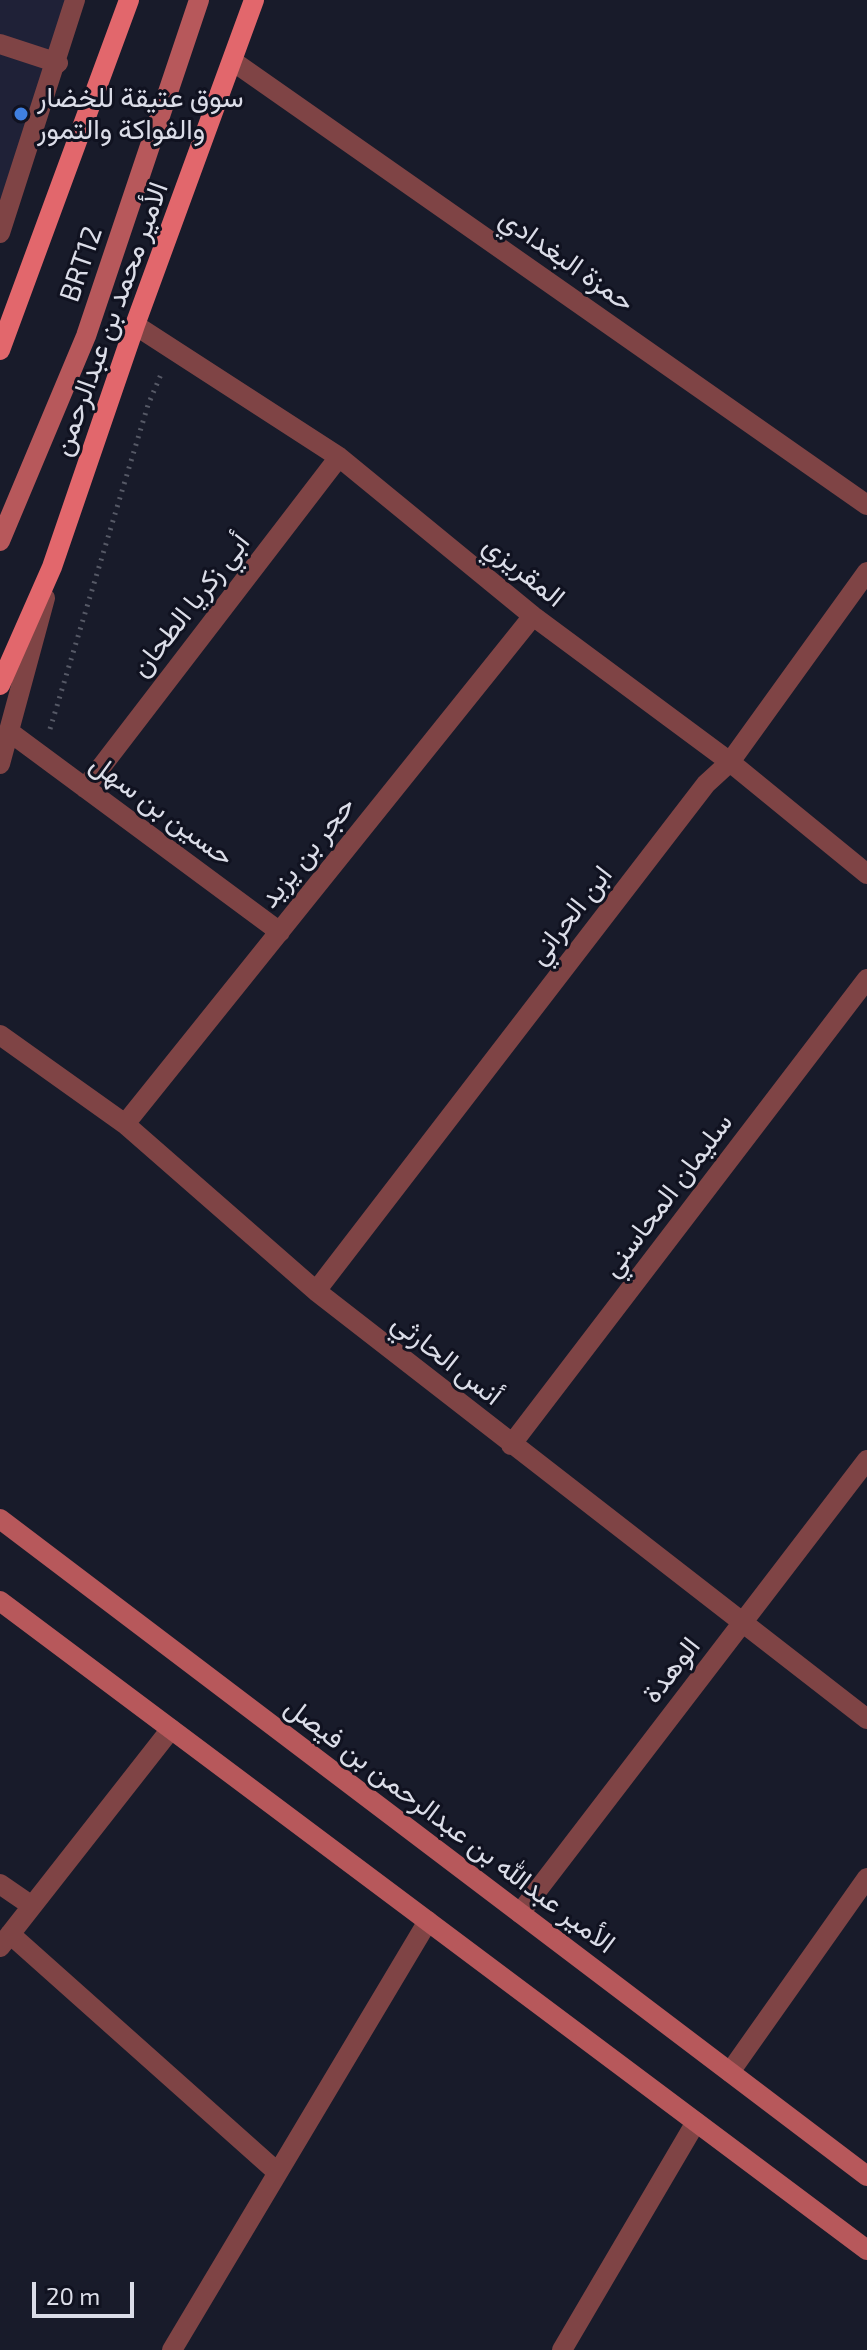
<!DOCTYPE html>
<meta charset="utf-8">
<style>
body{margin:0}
#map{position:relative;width:867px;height:2350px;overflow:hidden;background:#181b2a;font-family:"Exo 2",sans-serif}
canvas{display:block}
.scale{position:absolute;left:32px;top:2282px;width:102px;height:36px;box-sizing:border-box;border:4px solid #dbdde8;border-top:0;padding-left:10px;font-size:24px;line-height:28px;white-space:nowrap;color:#dbdde8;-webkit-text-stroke:6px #101220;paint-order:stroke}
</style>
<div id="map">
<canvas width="867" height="2350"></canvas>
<div class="scale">20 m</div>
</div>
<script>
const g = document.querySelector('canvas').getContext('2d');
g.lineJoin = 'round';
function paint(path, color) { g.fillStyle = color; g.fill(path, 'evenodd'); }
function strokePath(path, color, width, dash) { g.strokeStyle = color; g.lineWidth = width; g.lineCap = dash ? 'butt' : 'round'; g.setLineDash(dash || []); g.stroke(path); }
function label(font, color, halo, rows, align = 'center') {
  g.font = font + ' "Exo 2",Vazirmatn,sans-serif'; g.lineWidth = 6; g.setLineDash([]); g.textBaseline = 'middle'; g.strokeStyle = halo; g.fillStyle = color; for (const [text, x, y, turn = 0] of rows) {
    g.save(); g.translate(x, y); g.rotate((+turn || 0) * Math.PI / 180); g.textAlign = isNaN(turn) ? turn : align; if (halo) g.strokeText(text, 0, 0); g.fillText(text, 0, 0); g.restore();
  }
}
paint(new Path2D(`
 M 0,0 L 83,0 L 0,228 Z`), '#1f2137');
strokePath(new Path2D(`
 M 50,729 L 148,405 L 162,372`), '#565966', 5, [2, 6]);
strokePath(new Path2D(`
 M 0,44 L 58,63
 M 234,62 L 867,505
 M 0,233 L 75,0
 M 135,325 L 339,457 L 533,616 L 730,762 L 867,874
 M 11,733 L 280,932
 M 0,764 L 45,598
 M 85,788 L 339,457
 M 0,1035 L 125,1124 L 316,1291 L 867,1719
 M 125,1124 L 533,616
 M 316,1291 L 706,784 L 730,762 L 867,572
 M 511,1445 L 867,979
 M 0,1884 L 32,1906
 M 520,1913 L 867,1460
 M 10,1934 L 277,2172
 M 0,1947 L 171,1729
 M 730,2072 L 867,1878
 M 172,2350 L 428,1921
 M 562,2350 L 696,2122`), '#7f4445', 20);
strokePath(new Path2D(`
 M 0,541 L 86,336 L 199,0
 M 0,1519 L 867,2176
 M 0,1601 L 867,2250`), '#b7585b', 20);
strokePath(new Path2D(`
 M 0,350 L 129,0
 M 0,685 L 52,567 L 135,325 L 254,0`), '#e2676c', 20);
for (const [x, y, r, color] of [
 [21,114,8,"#3f7fe0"]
]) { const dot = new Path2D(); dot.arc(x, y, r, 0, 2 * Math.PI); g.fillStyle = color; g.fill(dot); strokePath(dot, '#101220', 3); }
label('28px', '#dbdde8', '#101220', [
 ["سوق عتيقة للخضار",37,98],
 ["والفواكة والتمور",37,130]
], 'left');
label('28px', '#dbdde8', '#101220', [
 ["حمزة البغدادي",567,260,35],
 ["BRT12",81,264,-71],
 ["الأمير محمد بن عبدالرحمن",110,319,-70],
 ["المقريزي",524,571,39],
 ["أبي زكريا الطحان",190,605,-52],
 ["حسين بن سهل",162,810,36],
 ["حجر بن يزيد",307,852,-51],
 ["ابن الحراني",570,915,-52],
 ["سليمان المحاسني",667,1195,-53],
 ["أنس الحارثي",447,1359,38],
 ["الوهدة",671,1670,-52],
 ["الأمير عبدالله بن عبدالرحمن بن فيصل",450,1825,37]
]);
</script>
